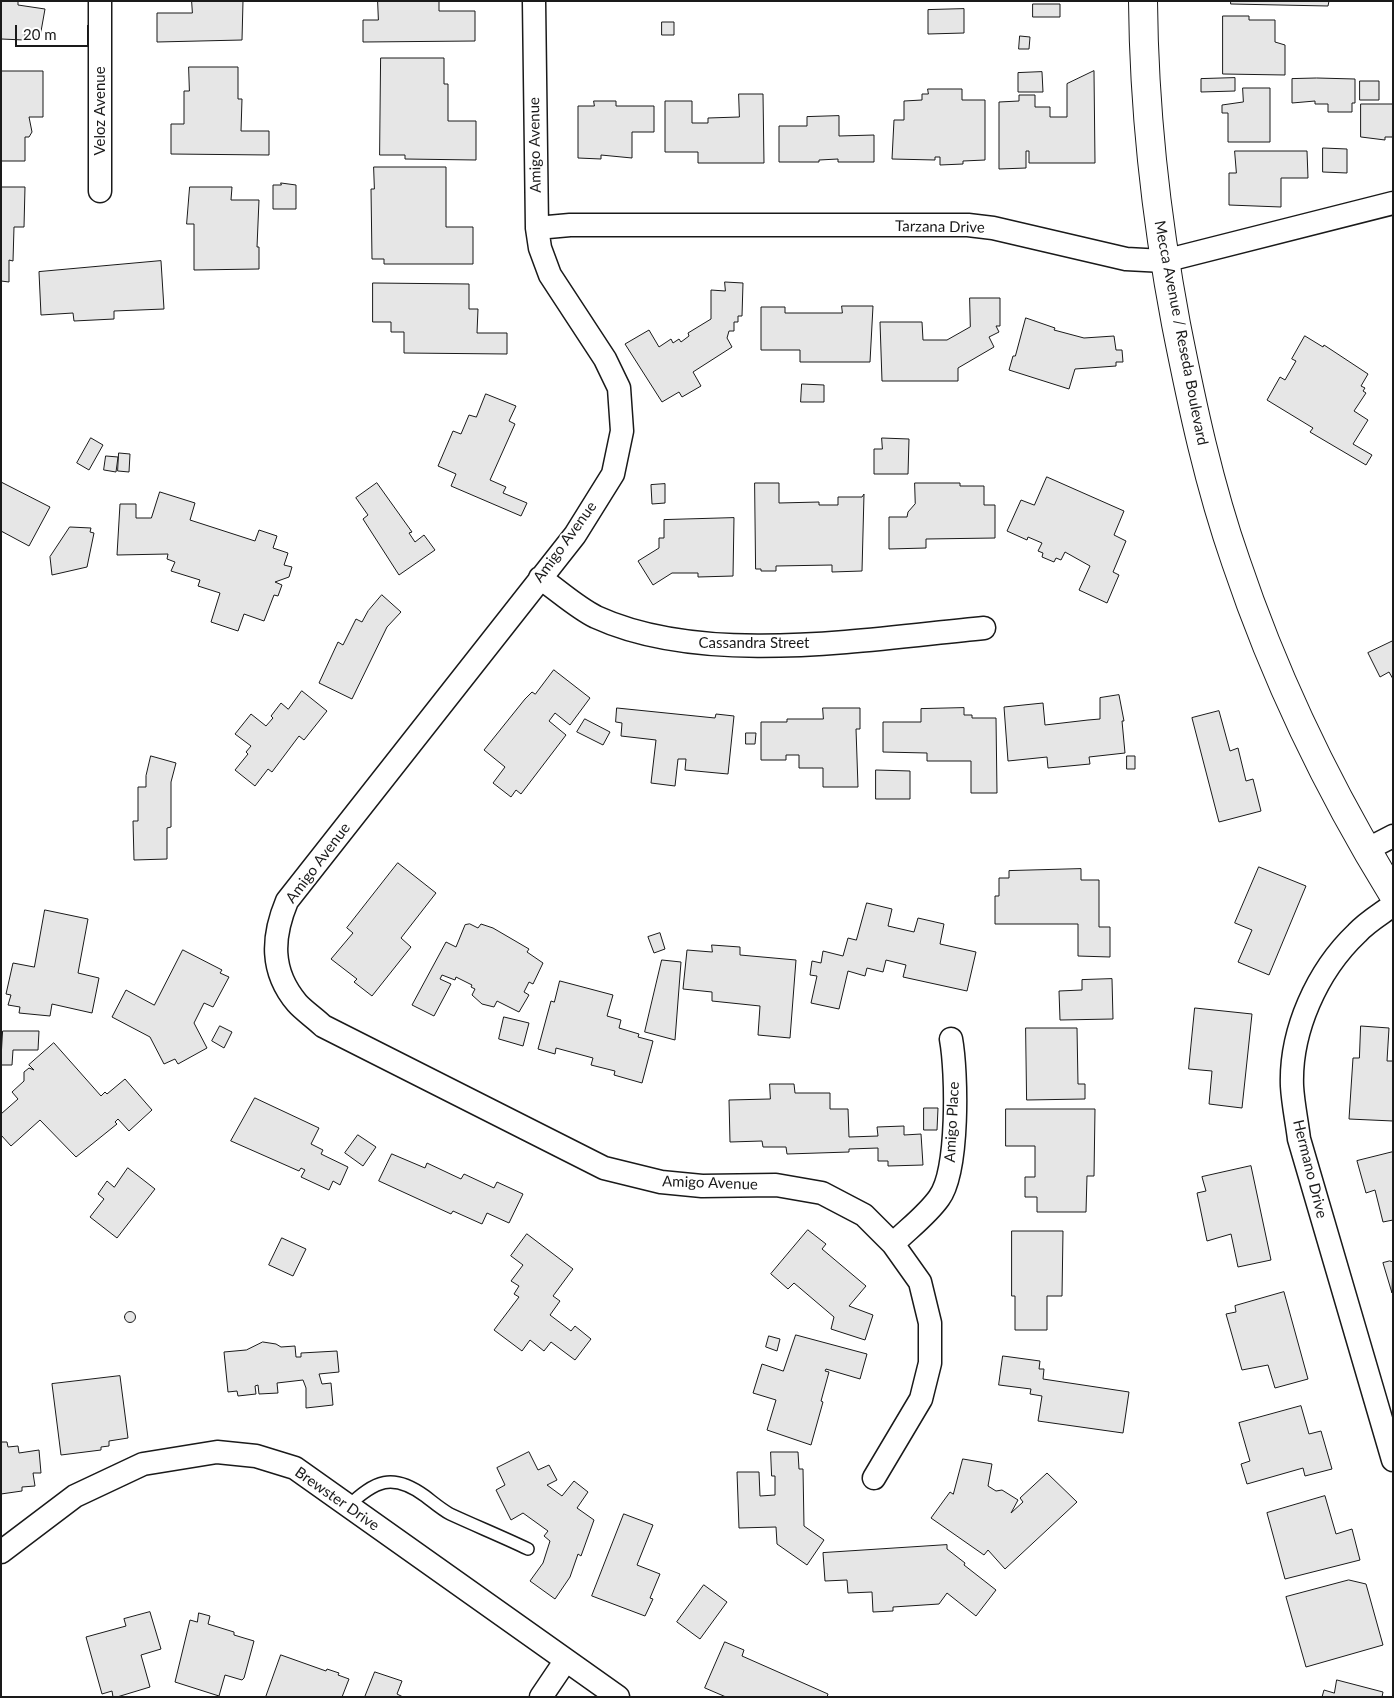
<!DOCTYPE html>
<style>
body{margin:0}
#map{position:relative;width:1394px;height:1698px;overflow:hidden;background:#fff;font-family:Lato,sans-serif}
canvas{display:block}
.frame{position:absolute;inset:0;border:2px solid #1a1a1a;pointer-events:none}
.scale{position:absolute;left:15px;top:25px;width:74px;height:22px;box-sizing:border-box;border:2px solid #1a1a1a;border-top:0;padding-left:6px;font-size:15px;line-height:18px;white-space:nowrap;color:#1a1a1a;-webkit-text-stroke:4px #fff;paint-order:stroke}
</style>
<div id="map">
<canvas width="1394" height="1698"></canvas>
<div class="frame"></div>
<div class="scale">20 m</div>
</div>
<script>
const g = document.querySelector('canvas').getContext('2d');
g.lineJoin = 'round';
function paint(path, color) { g.fillStyle = color; g.fill(path, 'evenodd'); }
function strokePath(path, color, width, dash) { g.strokeStyle = color; g.lineWidth = width; g.lineCap = dash ? 'butt' : 'round'; g.setLineDash(dash || []); g.stroke(path); }
function label(font, color, halo, rows, align = 'center') {
  g.font = font + ' Lato,sans-serif'; g.lineWidth = 4; g.setLineDash([]); g.textBaseline = 'middle'; g.strokeStyle = halo; g.fillStyle = color; for (const [text, x, y, turn = 0] of rows) {
    g.save(); g.translate(x, y); g.rotate((+turn || 0) * Math.PI / 180); g.textAlign = isNaN(turn) ? turn : align; if (halo) g.strokeText(text, 0, 0); g.fillText(text, 0, 0); g.restore();
  }
}
const building = new Path2D(`
 M 1,1 L 18,1 L 18,5 L 45,9 L 40,37 L 25,34 L 24,40 L 1,39 Z
 M 192,1 L 243,1 L 242,40 L 157,42 L 157,13 L 192,13 Z
 M 378,1 L 439,1 L 439,11 L 475,11 L 475,41 L 363,42 L 363,20 L 378,20 Z
 M 1231,1 L 1329,1 L 1328,6 L 1231,4 Z
 M 1033,4 L 1060,4 L 1060,17 L 1033,17 Z
 M 964,9 L 964,33 L 928,34 L 928,10 Z
 M 1223,16 L 1249,16 L 1249,20 L 1275,20 L 1275,42 L 1285,45 L 1285,75 L 1223,74 Z
 M 662,22 L 674,22 L 674,35 L 662,35 Z
 M 1020,36 L 1030,37 L 1029,49 L 1019,49 Z
 M 381,58 L 444,58 L 444,84 L 448,84 L 448,121 L 476,121 L 476,160 L 405,159 L 405,155 L 380,155 Z
 M 189,67 L 238,67 L 238,99 L 242,99 L 241,131 L 269,131 L 269,155 L 171,154 L 171,124 L 184,124 L 184,91 L 189,91 Z
 M 1,71 L 43,71 L 43,117 L 29,117 L 32,132 L 29,137 L 25,137 L 25,161 L 1,161 Z
 M 1094,71 L 1095,163 L 1029,163 L 1029,151 L 1026,151 L 1026,168 L 999,169 L 999,102 L 1019,101 L 1019,95 L 1035,95 L 1035,107 L 1050,107 L 1050,117 L 1067,117 L 1067,84 Z
 M 1042,72 L 1043,92 L 1018,92 L 1018,73 Z
 M 1235,78 L 1235,91 L 1201,92 L 1201,79 Z
 M 1317,78 L 1355,79 L 1355,103 L 1352,103 L 1352,112 L 1328,112 L 1328,104 L 1315,104 L 1315,101 L 1292,103 L 1292,79 Z
 M 1360,81 L 1379,81 L 1379,100 L 1360,100 Z
 M 1243,88 L 1270,88 L 1270,142 L 1228,142 L 1228,113 L 1222,113 L 1222,105 L 1243,102 Z
 M 928,89 L 962,89 L 962,100 L 985,100 L 985,160 L 963,161 L 963,164 L 940,165 L 940,157 L 935,157 L 935,160 L 892,159 L 894,120 L 904,120 L 904,101 L 922,100 L 922,94 L 928,94 Z
 M 739,94 L 763,94 L 764,163 L 698,163 L 698,152 L 665,152 L 665,101 L 692,101 L 692,123 L 708,123 L 708,118 L 739,117 Z
 M 594,101 L 616,101 L 616,106 L 654,106 L 654,132 L 632,132 L 632,158 L 601,155 L 601,159 L 578,158 L 578,106 L 594,106 Z
 M 1361,104 L 1393,104 L 1393,137 L 1385,137 L 1385,140 L 1361,137 Z
 M 839,116 L 839,136 L 874,135 L 874,162 L 838,162 L 838,159 L 819,160 L 819,162 L 779,162 L 779,126 L 807,126 L 807,117 Z
 M 1323,148 L 1347,149 L 1347,173 L 1323,172 Z
 M 1235,151 L 1307,151 L 1308,178 L 1281,178 L 1281,207 L 1229,205 L 1229,173 L 1236,173 Z
 M 374,167 L 446,167 L 446,227 L 473,227 L 473,264 L 384,264 L 384,259 L 372,259 L 371,189 L 374,189 Z
 M 281,183 L 296,185 L 296,209 L 273,209 L 273,185 L 281,185 Z
 M 1,187 L 25,187 L 24,227 L 14,227 L 13,261 L 9,260 L 9,282 L 1,281 Z
 M 190,187 L 232,187 L 231,200 L 259,200 L 257,247 L 259,247 L 259,269 L 194,270 L 194,224 L 187,224 Z
 M 161,261 L 164,309 L 114,311 L 114,319 L 74,321 L 73,313 L 41,315 L 39,272 Z
 M 725,282 L 743,283 L 742,316 L 738,316 L 738,322 L 734,322 L 734,331 L 729,331 L 727,338 L 732,347 L 693,372 L 701,386 L 682,397 L 679,392 L 662,402 L 625,344 L 649,330 L 659,347 L 671,339 L 673,343 L 679,339 L 681,342 L 689,336 L 688,333 L 711,319 L 711,290 L 725,291 Z
 M 373,283 L 469,284 L 469,309 L 478,309 L 477,333 L 507,333 L 507,354 L 404,353 L 404,332 L 391,332 L 391,322 L 373,322 Z
 M 970,298 L 1000,298 L 1000,326 L 996,326 L 999,332 L 989,337 L 994,347 L 958,368 L 958,381 L 882,381 L 880,322 L 922,322 L 923,340 L 947,340 L 970,327 Z
 M 842,306 L 873,306 L 870,362 L 800,362 L 800,350 L 761,350 L 761,307 L 785,307 L 785,313 L 842,313 Z
 M 1026,318 L 1055,328 L 1054,330 L 1084,338 L 1114,336 L 1116,350 L 1122,350 L 1123,362 L 1116,362 L 1116,366 L 1075,369 L 1069,389 L 1009,370 L 1013,356 L 1015,356 Z
 M 1305,336 L 1323,347 L 1324,345 L 1368,374 L 1361,386 L 1365,388 L 1363,391 L 1366,393 L 1354,411 L 1368,420 L 1353,444 L 1372,455 L 1366,465 L 1310,432 L 1313,428 L 1267,400 L 1280,377 L 1285,380 L 1296,361 L 1292,359 Z
 M 802,384 L 824,385 L 824,402 L 801,402 Z
 M 486,394 L 516,406 L 509,421 L 515,424 L 490,480 L 506,487 L 503,493 L 527,503 L 521,516 L 451,486 L 456,474 L 438,466 L 453,431 L 461,434 L 469,415 L 476,417 Z
 M 91,438 L 103,445 L 89,470 L 77,463 Z
 M 882,438 L 909,439 L 908,474 L 874,474 L 874,449 L 882,449 Z
 M 119,453 L 130,454 L 129,472 L 118,471 Z
 M 106,456 L 118,457 L 116,472 L 104,470 Z
 M 1047,477 L 1124,511 L 1114,535 L 1126,541 L 1113,572 L 1119,575 L 1107,603 L 1079,590 L 1090,566 L 1065,552 L 1061,560 L 1056,558 L 1054,562 L 1042,557 L 1043,553 L 1038,551 L 1042,543 L 1028,537 L 1027,540 L 1007,531 L 1021,500 L 1034,505 Z
 M 1,482 L 50,507 L 29,546 L 1,531 Z
 M 377,483 L 412,532 L 409,533 L 415,542 L 424,535 L 435,550 L 399,575 L 363,519 L 368,515 L 356,498 Z
 M 755,483 L 779,483 L 779,503 L 819,502 L 819,505 L 838,505 L 838,497 L 862,497 L 864,494 L 862,571 L 832,572 L 832,565 L 776,566 L 776,571 L 761,571 L 761,569 L 756,569 Z
 M 915,483 L 960,483 L 960,486 L 984,486 L 984,505 L 995,505 L 995,538 L 926,539 L 926,548 L 889,549 L 889,517 L 907,517 L 908,512 L 915,504 Z
 M 665,484 L 665,503 L 652,504 L 651,485 Z
 M 160,492 L 195,503 L 190,520 L 255,541 L 259,530 L 277,536 L 273,548 L 288,553 L 284,565 L 292,567 L 289,577 L 275,582 L 282,585 L 278,596 L 274,595 L 264,621 L 244,614 L 238,631 L 211,622 L 220,593 L 198,586 L 200,580 L 171,571 L 175,562 L 167,559 L 168,554 L 117,555 L 120,504 L 136,504 L 136,518 L 151,518 Z
 M 734,518 L 733,576 L 698,577 L 698,573 L 672,573 L 653,585 L 638,561 L 659,548 L 659,538 L 664,538 L 664,520 Z
 M 70,527 L 91,528 L 90,532 L 94,533 L 87,567 L 52,575 L 50,557 Z
 M 382,595 L 401,612 L 387,627 L 352,699 L 319,683 L 338,642 L 343,645 L 356,619 L 362,622 L 368,611 Z
 M 1393,641 L 1393,679 L 1389,672 L 1380,677 L 1368,653 Z
 M 554,670 L 590,698 L 570,725 L 555,713 L 549,721 L 566,735 L 521,794 L 516,790 L 511,797 L 493,783 L 505,767 L 484,750 L 525,699 L 532,692 L 535,694 Z
 M 302,691 L 327,711 L 304,740 L 299,736 L 272,772 L 268,769 L 255,786 L 235,770 L 248,754 L 246,752 L 251,746 L 235,734 L 251,714 L 266,726 L 273,718 L 271,716 L 281,703 L 288,709 Z
 M 1119,695 L 1124,721 L 1122,721 L 1125,753 L 1089,757 L 1090,764 L 1048,768 L 1047,757 L 1008,761 L 1004,707 L 1043,703 L 1045,725 L 1088,720 L 1100,719 L 1100,698 Z
 M 617,708 L 715,718 L 716,714 L 734,716 L 728,774 L 685,770 L 686,759 L 678,759 L 675,786 L 651,783 L 656,740 L 621,736 L 622,723 L 616,722 Z
 M 823,708 L 860,708 L 860,729 L 856,729 L 858,787 L 823,787 L 823,768 L 799,768 L 799,755 L 786,755 L 786,760 L 761,760 L 761,722 L 787,722 L 787,719 L 823,719 Z
 M 964,708 L 964,715 L 972,715 L 972,718 L 996,718 L 997,793 L 971,793 L 971,761 L 927,761 L 927,753 L 883,752 L 883,722 L 921,722 L 921,709 Z
 M 1219,711 L 1230,751 L 1238,748 L 1246,781 L 1253,779 L 1261,811 L 1219,822 L 1192,718 Z
 M 585,719 L 610,732 L 603,745 L 577,732 Z
 M 746,733 L 756,733 L 755,744 L 746,744 Z
 M 151,756 L 176,763 L 171,782 L 171,827 L 167,828 L 167,859 L 134,860 L 133,821 L 138,821 L 138,787 L 146,787 L 146,776 Z
 M 1127,756 L 1135,756 L 1135,769 L 1127,769 Z
 M 876,770 L 910,771 L 910,799 L 876,799 Z
 M 398,863 L 436,893 L 401,938 L 411,947 L 372,996 L 354,982 L 357,979 L 331,959 L 353,933 L 347,928 Z
 M 1259,867 L 1306,886 L 1269,975 L 1238,962 L 1252,930 L 1235,923 Z
 M 1081,869 L 1081,880 L 1099,880 L 1099,927 L 1110,927 L 1110,957 L 1078,956 L 1078,924 L 995,924 L 995,896 L 999,896 L 999,878 L 1009,878 L 1009,871 Z
 M 867,903 L 892,909 L 888,926 L 914,932 L 918,918 L 944,924 L 940,944 L 976,952 L 967,991 L 903,977 L 906,965 L 886,960 L 883,972 L 867,968 L 865,976 L 848,971 L 839,1009 L 811,1003 L 817,976 L 810,975 L 812,961 L 821,963 L 823,951 L 843,956 L 848,938 L 856,940 Z
 M 45,910 L 88,919 L 78,973 L 99,978 L 92,1013 L 52,1004 L 50,1016 L 19,1013 L 20,1007 L 8,1005 L 11,995 L 6,994 L 13,963 L 34,967 Z
 M 470,924 L 478,928 L 481,924 L 493,928 L 529,949 L 527,952 L 543,963 L 533,984 L 529,982 L 524,992 L 529,995 L 519,1012 L 497,1001 L 494,1007 L 482,1004 L 472,995 L 475,989 L 471,987 L 472,985 L 456,977 L 455,980 L 442,975 L 440,979 L 451,984 L 434,1016 L 412,1005 L 446,942 L 456,947 L 465,925 Z
 M 660,933 L 665,949 L 654,953 L 648,937 Z
 M 712,945 L 740,947 L 740,955 L 796,960 L 790,1038 L 758,1035 L 760,1006 L 712,1001 L 712,992 L 683,989 L 687,950 L 712,952 Z
 M 183,950 L 222,970 L 220,973 L 229,977 L 213,1007 L 204,1003 L 194,1023 L 207,1048 L 178,1064 L 175,1059 L 164,1064 L 150,1037 L 112,1017 L 126,990 L 154,1005 Z
 M 662,960 L 681,962 L 675,1040 L 645,1032 Z
 M 1112,979 L 1113,1019 L 1060,1020 L 1059,991 L 1082,990 L 1082,980 Z
 M 560,981 L 613,995 L 607,1016 L 621,1020 L 619,1028 L 639,1034 L 638,1037 L 653,1041 L 642,1083 L 614,1075 L 615,1071 L 591,1065 L 593,1058 L 556,1048 L 555,1054 L 538,1049 L 551,1001 L 554,1002 Z
 M 1195,1008 L 1252,1014 L 1242,1108 L 1209,1104 L 1212,1071 L 1189,1069 Z
 M 504,1017 L 529,1023 L 523,1046 L 499,1039 Z
 M 220,1026 L 232,1032 L 224,1048 L 212,1041 Z
 M 1361,1026 L 1389,1028 L 1387,1061 L 1393,1061 L 1393,1121 L 1349,1119 L 1353,1058 L 1359,1058 Z
 M 1026,1028 L 1077,1028 L 1078,1084 L 1085,1084 L 1085,1099 L 1027,1100 Z
 M 3,1031 L 39,1031 L 38,1050 L 13,1050 L 12,1065 L 1,1065 Z
 M 54,1043 L 101,1096 L 105,1092 L 107,1094 L 125,1079 L 152,1110 L 129,1131 L 118,1119 L 115,1122 L 117,1124 L 76,1157 L 40,1120 L 11,1146 L 1,1135 L 1,1114 L 18,1099 L 12,1092 L 24,1081 L 24,1072 L 29,1068 L 34,1070 L 29,1065 Z
 M 770,1084 L 794,1084 L 795,1093 L 830,1093 L 830,1109 L 848,1109 L 849,1137 L 878,1136 L 877,1127 L 904,1126 L 904,1135 L 921,1134 L 923,1165 L 888,1166 L 888,1161 L 878,1161 L 878,1148 L 849,1149 L 849,1152 L 787,1154 L 786,1147 L 763,1147 L 762,1141 L 730,1142 L 729,1100 L 770,1099 Z
 M 255,1098 L 319,1128 L 311,1144 L 323,1150 L 321,1154 L 348,1167 L 340,1185 L 333,1181 L 329,1190 L 301,1177 L 305,1170 L 301,1168 L 299,1171 L 231,1141 Z
 M 924,1108 L 938,1108 L 937,1130 L 924,1130 Z
 M 1006,1109 L 1095,1109 L 1094,1176 L 1087,1176 L 1086,1212 L 1037,1212 L 1037,1197 L 1025,1197 L 1025,1177 L 1035,1177 L 1035,1146 L 1006,1146 Z
 M 358,1135 L 376,1147 L 363,1166 L 345,1153 Z
 M 1393,1152 L 1393,1220 L 1383,1222 L 1375,1190 L 1366,1193 L 1357,1161 Z
 M 392,1154 L 425,1168 L 427,1163 L 461,1179 L 464,1174 L 494,1188 L 497,1182 L 523,1194 L 509,1223 L 487,1213 L 482,1224 L 453,1211 L 451,1214 L 379,1181 Z
 M 1251,1166 L 1271,1260 L 1238,1267 L 1231,1234 L 1207,1241 L 1197,1193 L 1206,1191 L 1202,1177 Z
 M 128,1168 L 155,1189 L 117,1238 L 90,1217 L 104,1199 L 98,1194 L 107,1181 L 114,1187 Z
 M 808,1230 L 826,1244 L 822,1249 L 866,1286 L 849,1306 L 873,1315 L 865,1340 L 831,1329 L 834,1317 L 794,1283 L 788,1289 L 771,1274 Z
 M 1012,1231 L 1063,1231 L 1062,1296 L 1047,1296 L 1047,1330 L 1015,1330 L 1015,1296 L 1012,1296 Z
 M 527,1234 L 573,1269 L 553,1296 L 560,1301 L 550,1315 L 571,1331 L 575,1326 L 591,1339 L 575,1360 L 551,1342 L 544,1351 L 530,1340 L 522,1351 L 494,1330 L 519,1297 L 514,1294 L 519,1286 L 511,1281 L 523,1265 L 511,1256 Z
 M 282,1238 L 306,1249 L 293,1276 L 269,1265 Z
 M 1390,1261 L 1393,1262 L 1392,1293 L 1383,1263 Z
 M 1284,1292 L 1308,1379 L 1275,1388 L 1268,1365 L 1242,1370 L 1226,1314 L 1236,1312 L 1235,1306 Z
 M124.5 1317a5.5 5.5 0 1 1 11 0a5.5 5.5 0 1 1-11 0Z
 M 796,1335 L 867,1354 L 860,1379 L 826,1369 L 825,1371 L 829,1372 L 821,1401 L 823,1402 L 811,1445 L 767,1430 L 776,1400 L 753,1393 L 762,1364 L 783,1371 Z
 M 769,1336 L 780,1339 L 777,1351 L 766,1347 Z
 M 263,1342 L 276,1344 L 281,1347 L 295,1346 L 296,1357 L 301,1357 L 301,1353 L 337,1351 L 339,1372 L 319,1374 L 322,1384 L 331,1383 L 333,1405 L 306,1408 L 306,1388 L 303,1380 L 277,1383 L 278,1393 L 259,1394 L 258,1385 L 255,1386 L 256,1394 L 238,1396 L 237,1391 L 228,1392 L 224,1352 L 246,1350 Z
 M 1003,1356 L 1040,1361 L 1039,1369 L 1044,1369 L 1043,1379 L 1129,1392 L 1123,1433 L 1038,1421 L 1042,1396 L 1030,1394 L 1031,1389 L 999,1385 Z
 M 120,1376 L 128,1438 L 109,1441 L 109,1446 L 101,1447 L 101,1450 L 61,1455 L 52,1384 Z
 M 1301,1406 L 1309,1434 L 1321,1431 L 1332,1469 L 1305,1476 L 1303,1468 L 1247,1484 L 1241,1464 L 1250,1461 L 1239,1423 Z
 M 1,1442 L 7,1442 L 8,1447 L 18,1446 L 19,1453 L 39,1450 L 41,1473 L 33,1473 L 35,1486 L 22,1487 L 22,1491 L 1,1494 Z
 M 529,1452 L 538,1470 L 549,1465 L 557,1480 L 547,1485 L 562,1496 L 574,1481 L 588,1492 L 577,1508 L 594,1520 L 581,1556 L 578,1554 L 570,1577 L 555,1599 L 530,1581 L 543,1563 L 550,1541 L 544,1536 L 548,1531 L 523,1513 L 511,1520 L 496,1490 L 505,1485 L 497,1468 Z
 M 771,1452 L 798,1452 L 799,1469 L 803,1469 L 804,1526 L 824,1540 L 807,1565 L 777,1544 L 776,1527 L 739,1528 L 737,1472 L 759,1472 L 760,1496 L 775,1495 L 775,1476 L 772,1476 Z
 M 963,1459 L 992,1464 L 988,1486 L 996,1491 L 1002,1490 L 1018,1500 L 1011,1513 L 1023,1502 L 1020,1498 L 1047,1473 L 1077,1502 L 1005,1569 L 988,1550 L 984,1555 L 931,1518 L 950,1492 L 953,1494 Z
 M 1325,1496 L 1336,1534 L 1352,1529 L 1360,1560 L 1285,1579 L 1267,1513 Z
 M 624,1514 L 653,1525 L 637,1565 L 660,1574 L 650,1598 L 653,1599 L 645,1616 L 592,1596 Z
 M 947,1545 L 947,1549 L 965,1563 L 964,1565 L 996,1590 L 976,1616 L 947,1593 L 939,1604 L 893,1607 L 893,1611 L 873,1612 L 872,1592 L 848,1593 L 847,1580 L 825,1581 L 823,1553 Z
 M 1349,1580 L 1366,1584 L 1383,1645 L 1306,1667 L 1286,1597 Z
 M 704,1585 L 727,1602 L 700,1639 L 677,1622 Z
 M 150,1612 L 161,1649 L 141,1655 L 150,1687 L 117,1697 L 113,1697 L 112,1691 L 102,1694 L 86,1637 L 126,1626 L 124,1619 Z
 M 199,1613 L 210,1616 L 208,1624 L 234,1632 L 234,1635 L 254,1641 L 244,1678 L 242,1680 L 225,1675 L 219,1696 L 175,1682 L 190,1620 L 197,1622 Z
 M 725,1642 L 744,1650 L 742,1656 L 828,1694 L 827,1697 L 726,1697 L 705,1688 Z
 M 281,1655 L 326,1671 L 327,1669 L 339,1673 L 338,1675 L 349,1679 L 342,1697 L 266,1697 Z
 M 375,1672 L 402,1681 L 397,1694 L 403,1697 L 365,1697 Z
 M 1337,1680 L 1383,1692 L 1382,1697 L 1322,1697 L 1324,1690 L 1334,1693 Z`);
paint(building, '#e6e6e6');
strokePath(building, '#1a1a1a', 1);
const lane = new Path2D(`
 M 348,1506 C 375,1481 392,1472 425,1496 C 433,1502 441,1509 450,1514 C 476,1526 503,1537 528,1549`);
const street = new Path2D(`
 M 100,1 L 100,191
 M 534,1 L 537,228 L 540,248 L 550,275 L 605,359 L 619,388 L 622,431 L 613,474 L 575,535 L 287,901 C 272,937 270,971 297,1003 C 304,1011 315,1018 323,1026 L 604,1168 L 661,1182 L 702,1186 L 776,1185 L 822,1193 L 864,1215 L 893,1244 L 920,1282 L 930,1323 L 930,1363 L 921,1399 L 874,1478
 M 537,228 L 570,225 L 968,225 L 993,228 L 1126,259 L 1164,261 L 1393,203
 M 540,578 C 558,590 576,607 596,617 C 705,667 867,639 984,628
 M 1366,850 L 1393,836
 M 1393,905 C 1381,914 1367,922 1357,933 C 1317,971 1290,1031 1292,1086 C 1293,1104 1297,1122 1299,1139 L 1393,1460
 M 893,1244 C 908,1229 927,1215 939,1198 C 959,1171 957,1072 951,1039
 M 1,1552 L 75,1496 L 143,1464 L 217,1452 L 256,1456 L 295,1468 L 618,1697
 M 541,1697 L 566,1660`);
const secondary = new Path2D(`
 M 1143,1 C 1144,109 1156,218 1176,324 C 1192,405 1209,485 1236,562 C 1275,678 1329,790 1393,894`);
strokePath(lane, '#1a1a1a', 14);
strokePath(street, '#1a1a1a', 25);
strokePath(secondary, '#1a1a1a', 30);
strokePath(lane, '#fff', 11);
strokePath(street, '#fff', 22);
strokePath(secondary, '#fff', 28);
label('15px', '#1a1a1a', '#fff', [
 ["Veloz Avenue",100,111,-90],
 ["Amigo Avenue",535,145,-91],
 ["Tarzana Drive",940,227,1],
 ["Mecca Avenue / Reseda Boulevard",1181,333,79],
 ["Amigo Avenue",565,542,-54],
 ["Cassandra Street",754,643],
 ["Amigo Avenue",318,863,-53],
 ["Amigo Place",952,1122,-87],
 ["Hermano Drive",1310,1169,76],
 ["Amigo Avenue",710,1183,2],
 ["Brewster Drive",337,1499,35]
]);
</script>
